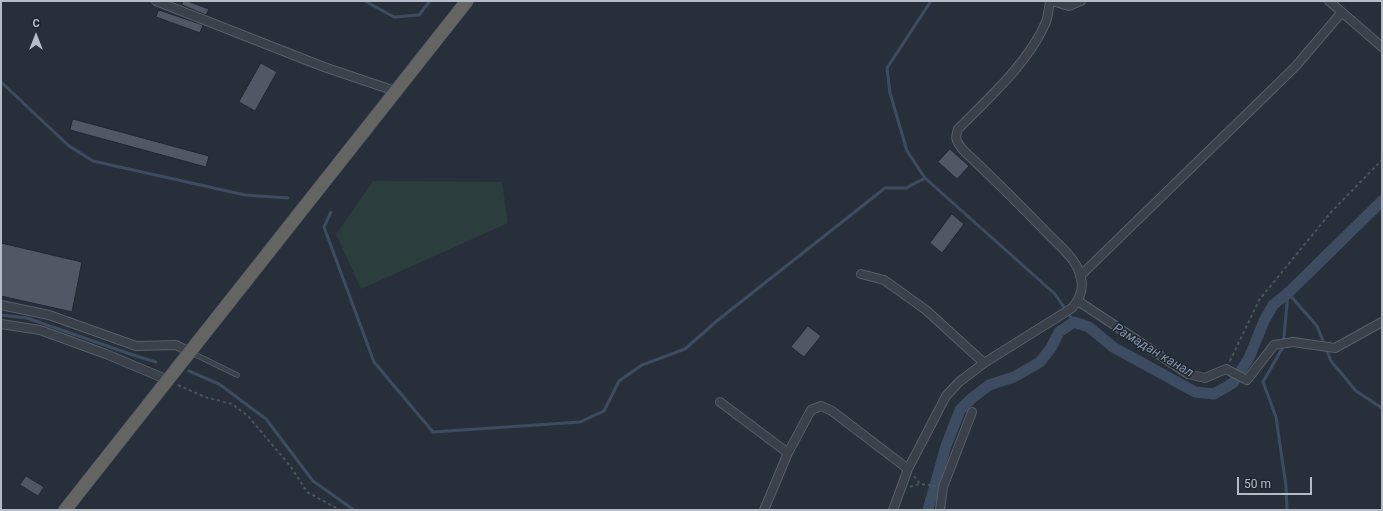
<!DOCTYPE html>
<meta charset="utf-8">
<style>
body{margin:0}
#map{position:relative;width:1383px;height:511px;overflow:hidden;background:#272f3a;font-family:Roboto,sans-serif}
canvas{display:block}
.frame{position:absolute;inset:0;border:2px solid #b6bcc6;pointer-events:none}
.north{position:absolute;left:16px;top:16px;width:40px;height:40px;-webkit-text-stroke:3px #1f2630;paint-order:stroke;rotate:0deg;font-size:11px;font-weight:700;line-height:16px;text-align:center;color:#b6bcc6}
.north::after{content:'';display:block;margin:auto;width:14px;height:18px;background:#b6bcc6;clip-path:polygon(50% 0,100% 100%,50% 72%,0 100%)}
.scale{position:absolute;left:1237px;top:477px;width:75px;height:18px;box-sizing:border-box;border:2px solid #b6bcc6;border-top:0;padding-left:5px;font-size:12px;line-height:14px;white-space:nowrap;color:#b6bcc6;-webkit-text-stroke:3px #1f2630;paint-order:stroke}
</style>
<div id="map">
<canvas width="1383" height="511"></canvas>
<div class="frame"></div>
<div class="north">С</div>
<div class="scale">50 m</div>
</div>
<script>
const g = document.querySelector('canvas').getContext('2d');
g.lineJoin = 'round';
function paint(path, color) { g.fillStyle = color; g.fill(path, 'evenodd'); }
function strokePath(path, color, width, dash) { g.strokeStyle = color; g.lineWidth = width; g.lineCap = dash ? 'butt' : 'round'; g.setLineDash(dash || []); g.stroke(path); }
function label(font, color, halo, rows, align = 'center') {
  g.font = font + ' Roboto,sans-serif'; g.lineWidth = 3; g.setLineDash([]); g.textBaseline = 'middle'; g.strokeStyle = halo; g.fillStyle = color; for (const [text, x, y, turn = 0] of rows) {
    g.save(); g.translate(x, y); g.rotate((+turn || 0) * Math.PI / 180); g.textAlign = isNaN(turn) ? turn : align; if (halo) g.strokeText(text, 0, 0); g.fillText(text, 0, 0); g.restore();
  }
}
paint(new Path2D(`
 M 373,181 L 502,182 L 508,223 L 361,289 L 336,234 Z`), '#2c3d3d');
strokePath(new Path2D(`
 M 365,1 L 394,17 L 419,15 L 430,1
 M 931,1 L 887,68 L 890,93 L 907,151 L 925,178 L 1055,294 L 1074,322
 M 1,82 L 69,146 L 93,161 L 245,195 L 288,198
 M 331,212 L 324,227 L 374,362 L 433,432 L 580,422 L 604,411 L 619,381 L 642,365 L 685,349 L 718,320 L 885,188 L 906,188 L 925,178
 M 1288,293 L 1317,326 L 1331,361 L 1356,391 L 1382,408
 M 1,315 L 27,318 L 136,356 L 156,362
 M 189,371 L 219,384 L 266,419 L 313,481 L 354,510
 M 1287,510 L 1286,486 L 1276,417 L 1263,382 L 1283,347 L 1288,293`), '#3e4c61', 3);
strokePath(new Path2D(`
 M 928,510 L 946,446 L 960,410 L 971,399 L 989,385 L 1014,377 L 1040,362 L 1051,348 L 1059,332 L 1074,322 L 1089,327 L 1113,347 L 1195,392 L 1214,394 L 1233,383 L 1249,358 L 1264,321 L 1273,305 L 1288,293 L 1382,201`), '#3e4c61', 11);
const building = new Path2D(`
 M 183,1 L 187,1 L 209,9 L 206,15 L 182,5 Z
 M 159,10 L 203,25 L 200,33 L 156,17 Z
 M 261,63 L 277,72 L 255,111 L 239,102 Z
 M 73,119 L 209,156 L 206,167 L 70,130 Z
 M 950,149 L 969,166 L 957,179 L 938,162 Z
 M 952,214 L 964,224 L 942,253 L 930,243 Z
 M 1,243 L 82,262 L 72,312 L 1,296 Z
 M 808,326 L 821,336 L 804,357 L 791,347 Z
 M 26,476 L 44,487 L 38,496 L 20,485 Z`);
paint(building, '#505865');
strokePath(building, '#212832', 1);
const service = new Path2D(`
 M 192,353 L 237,375`);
const minor = new Path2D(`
 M 156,1 L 324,67 L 395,91
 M 1052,1 L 1069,6 L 1081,1
 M 1329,1 L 1382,47
 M 861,274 L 884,280 L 926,310 L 984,363
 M 1080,276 L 1295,67 L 1342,12
 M 1078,301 L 1188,374 L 1205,378 L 1226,369 L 1247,380 L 1274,345 L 1293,342 L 1335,348 L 1382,322
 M 1,305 L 49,315 L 136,346 L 176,345 L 190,352
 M 1,324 L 40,330 L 106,354 L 168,380
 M 720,402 L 788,453
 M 764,510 L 788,453 L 811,410 L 821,406 L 832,411 L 908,469
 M 893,510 L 908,469 L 946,396 L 959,382 L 984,363 L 1072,308 C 1082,297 1085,284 1078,269 C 1073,257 1060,246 1050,236 C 1022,207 993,178 963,150 C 957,142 954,139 958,129 C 989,98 1029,62 1046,22 C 1048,16 1049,8 1050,1
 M 940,510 L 943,487 L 972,412`);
const trunk = new Path2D(`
 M 65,510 L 467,1`);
strokePath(service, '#585f69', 5.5);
strokePath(minor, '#585f69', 10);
strokePath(trunk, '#454c56', 14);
strokePath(new Path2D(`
 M 1230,361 L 1259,300 L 1332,211 L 1382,160
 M 178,385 L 205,397 L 232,404 L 248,416 L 291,467 L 307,492 L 340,510
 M 914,476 L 920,484 L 936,486
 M 910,487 L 919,484`), '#48585b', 2, [3, 3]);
strokePath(service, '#3a414b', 4);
strokePath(minor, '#3a414b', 8);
strokePath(trunk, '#646462', 13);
label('italic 13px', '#8192aa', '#1f2630', [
 ["Рамадан канал",1153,351,31]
]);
</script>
